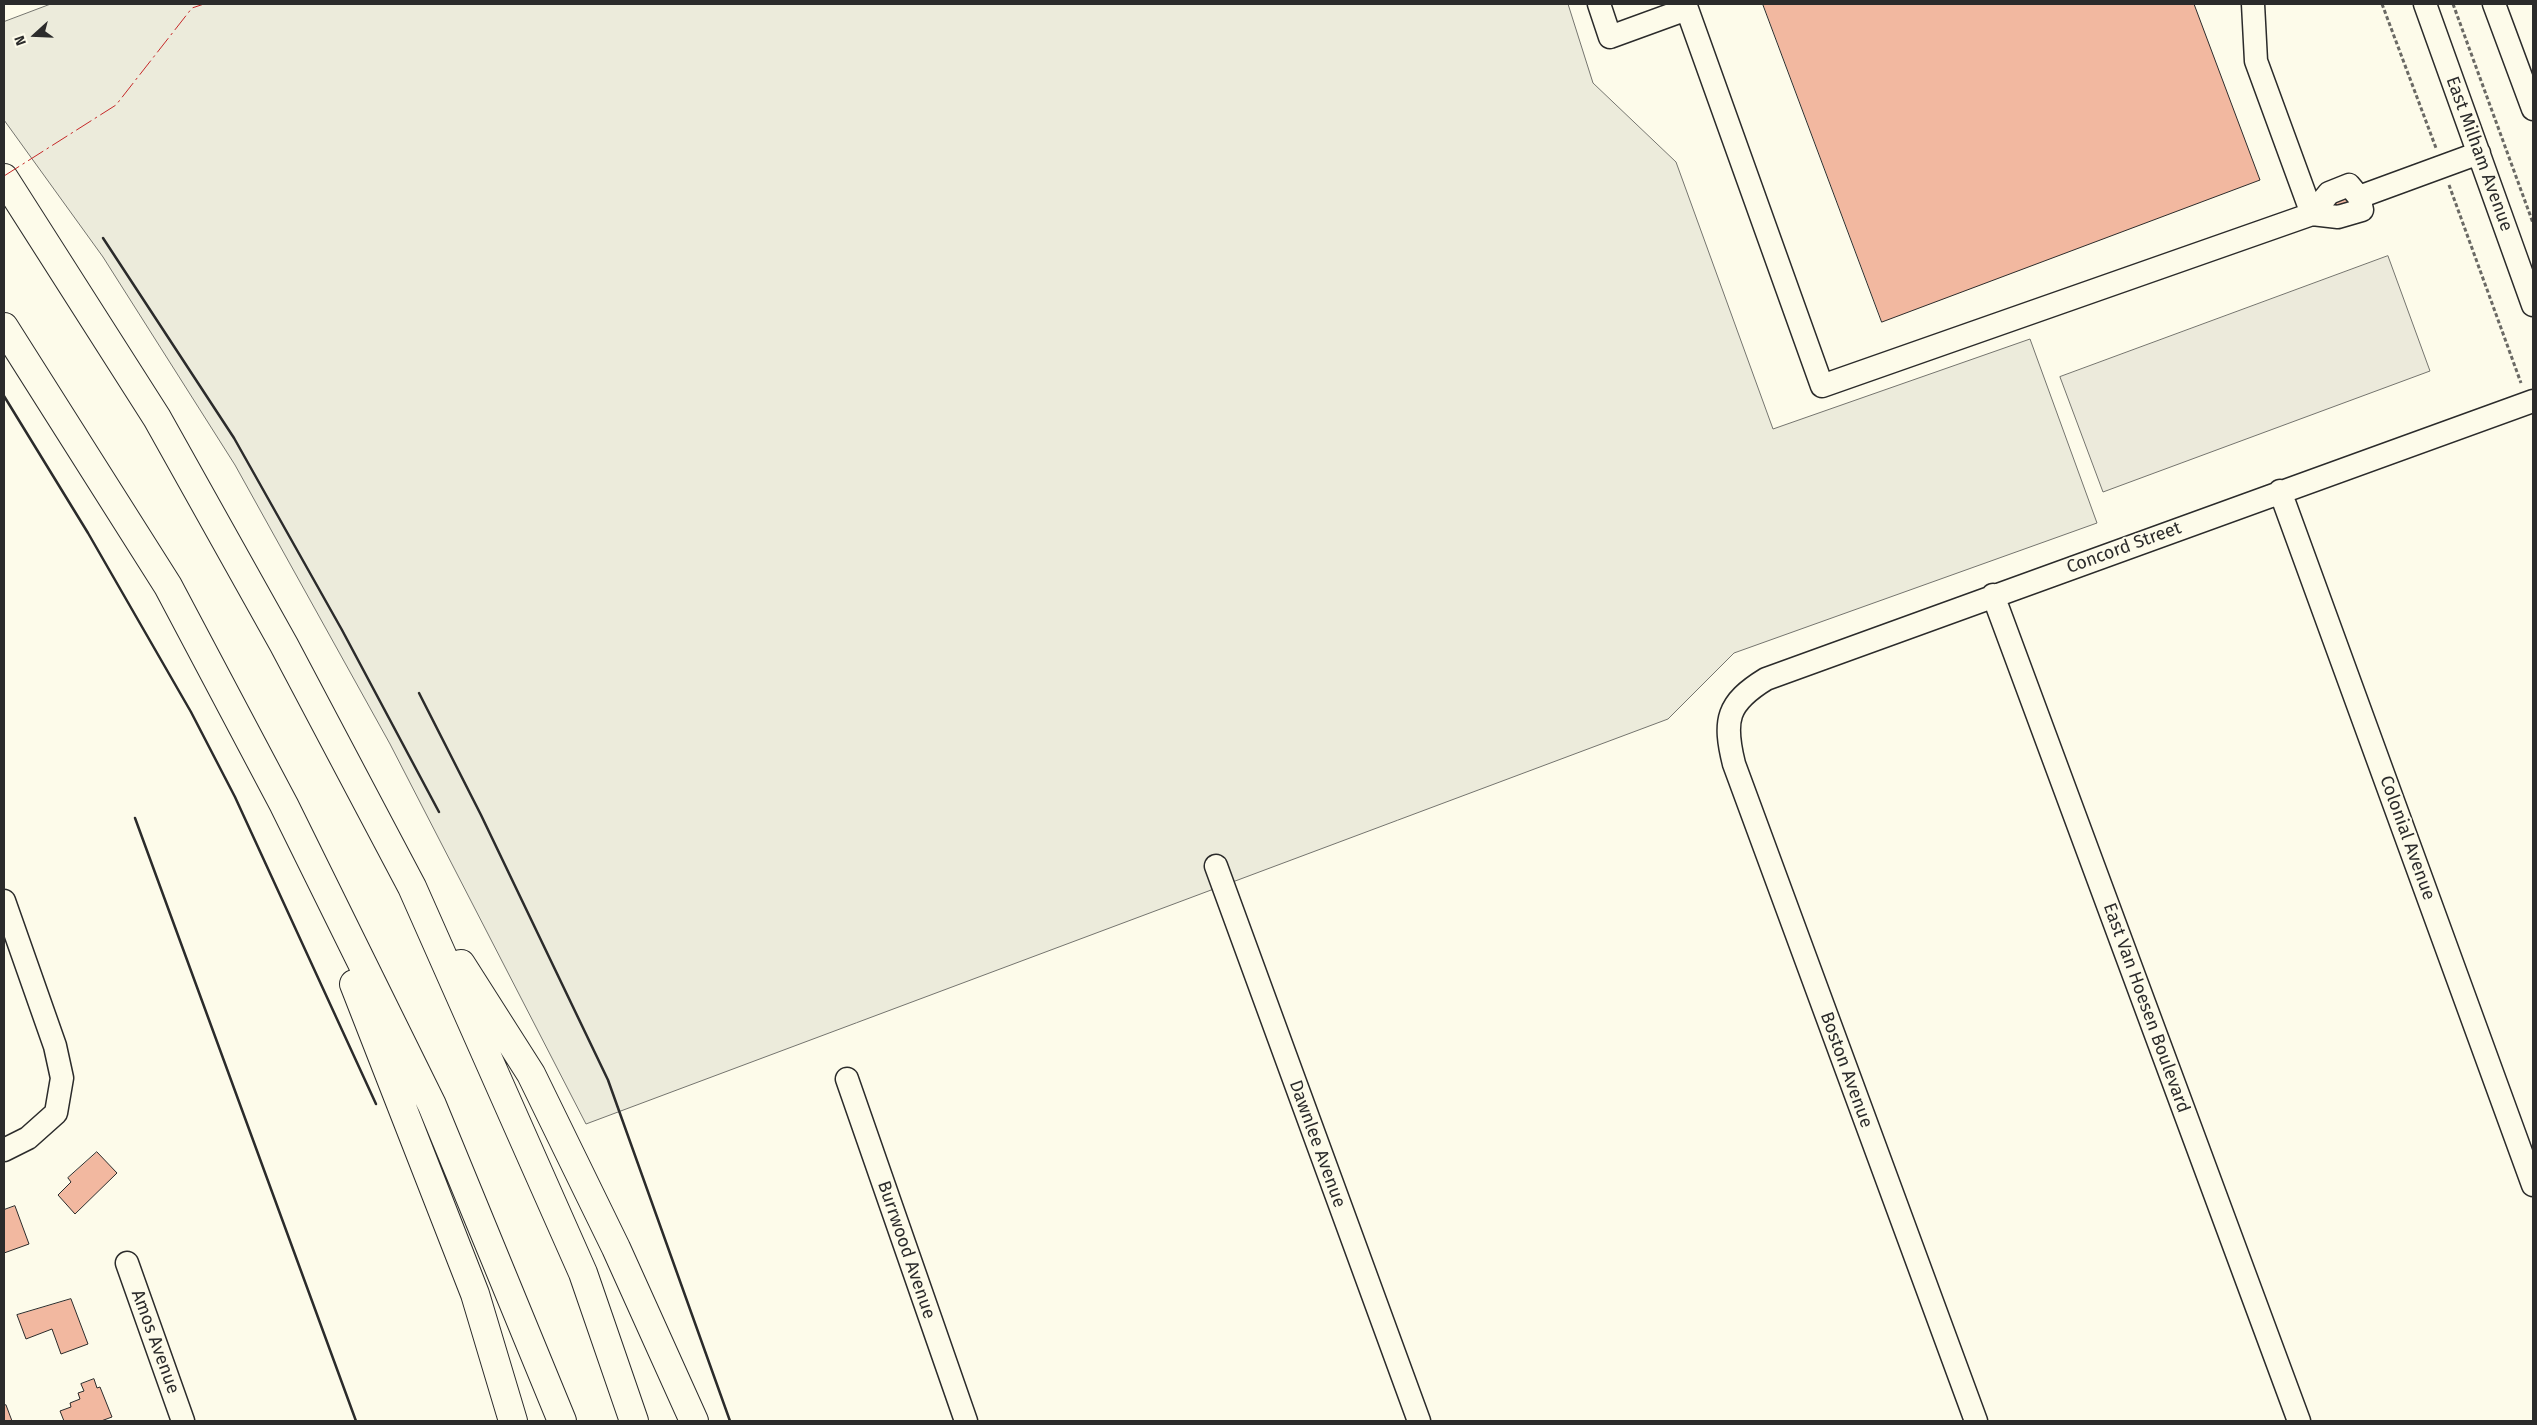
<!DOCTYPE html>
<style>
body{margin:0}
#map{position:relative;width:2537px;height:1425px;overflow:hidden;background:#fdfbea;font-family:"Fira Sans",sans-serif}
canvas{display:block}
.frame{position:absolute;inset:0;border:5px solid #2b2b2b;pointer-events:none}
.north{position:absolute;left:10px;top:10px;width:50px;height:50px;-webkit-text-stroke:4px #fdfbea;paint-order:stroke;rotate:250deg;font-size:14px;font-weight:700;line-height:20px;text-align:center;color:#2b2b2b}
.north::after{content:'';display:block;margin:auto;width:18px;height:22px;background:#2b2b2b;clip-path:polygon(50% 0,100% 100%,50% 72%,0 100%)}
</style>
<div id="map">
<canvas width="2537" height="1425"></canvas>
<div class="frame"></div>
<div class="north">N</div>
</div>
<script>
const g = document.querySelector('canvas').getContext('2d');
g.lineJoin = 'round';
function paint(path, color) { g.fillStyle = color; g.fill(path, 'evenodd'); }
function strokePath(path, color, width, dash) { g.strokeStyle = color; g.lineWidth = width; g.lineCap = dash ? 'butt' : 'round'; g.setLineDash(dash || []); g.stroke(path); }
function label(font, color, halo, rows, align = 'center') {
  g.font = font + ' "Fira Sans",sans-serif'; g.lineWidth = 4; g.setLineDash([]); g.textBaseline = 'middle'; g.strokeStyle = halo; g.fillStyle = color; for (const [text, x, y, turn = 0] of rows) {
    g.save(); g.translate(x, y); g.rotate((+turn || 0) * Math.PI / 180); g.textAlign = isNaN(turn) ? turn : align; if (halo) g.strokeText(text, 0, 0); g.fillText(text, 0, 0); g.restore();
  }
}
const green = new Path2D(`
 M 51,4 L 1568,4 L 1593,83 L 1676,162 L 1773,429 L 2030,339 L 2097,523 L 1734,653 L 1668,719 L 586,1124 L 390,744 L 235,465 L 103,257 L 4,120 L 4,22 Z`);
paint(green, '#ecebdb');
strokePath(green, '#74746e', 1);
const parking = new Path2D(`
 M 2388,256 L 2430,371 L 2103,492 L 2060,377 Z`);
paint(parking, '#eceadb');
strokePath(parking, '#74746e', 1);
const building = new Path2D(`
 M 1763,4 L 2194,4 L 2260,180 L 1882,322 Z
 M 2350,191 L 2354,203 L 2338,209 L 2333,197 Z
 M 97,1152 L 117,1173 L 75,1214 L 58,1195 L 71,1182 L 68,1178 Z
 M 15,1206 L 29,1244 L 4,1253 L 4,1210 Z
 M 71,1299 L 88,1344 L 61,1354 L 52,1329 L 26,1339 L 17,1315 Z
 M 94,1379 L 97,1388 L 100,1387 L 112,1417 L 101,1421 L 64,1421 L 60,1411 L 71,1407 L 70,1403 L 80,1399 L 78,1393 L 84,1391 L 81,1384 Z
 M 6,1405 L 12,1421 L 4,1421 L 4,1406 Z`);
paint(building, '#f2b8a0');
strokePath(building, '#2b2b2b', 1);
const minor = new Path2D(`
 M 1599,4 L 1610,37 L 1687,9 L 1822,386 L 2312,214 L 2338,217 L 2362,210 L 2359,197 L 2349,185 L 2329,193 L 2312,214
 M 2253,4 L 2256,61 L 2312,214
 M 2425,4 L 2533,305
 M 2494,4 L 2533,109
 M 2359,197 L 2479,153
 M 2280,491 L 2533,1185
 M 1993,595 L 2299,1421
 M 1216,866 L 1419,1421
 M 4,901 L 55,1046 L 62,1078 L 56,1113 L 28,1138 L 4,1150
 M 847,1079 L 966,1421
 M 127,1263 L 183,1421
 M 1976,1421 L 1734,764 C 1723,720 1727,703 1766,679 L 2533,401`);
const highway = new Path2D(`
 M 4,178 L 157,418 L 284,645 L 412,887 L 583,1273 L 634,1421
 M 4,327 L 168,586 L 284,805 L 432,1105 L 562,1421
 M 461,964 L 531,1074 L 616,1248 L 694,1421
 M 354,984 L 475,1294 L 513,1421`);
strokePath(minor, '#2b2b2b', 25);
strokePath(highway, '#2b2b2b', 30);
strokePath(new Path2D(`
 M 2382,4 L 2436,148
 M 2453,4 L 2533,223
 M 2449,185 L 2521,383`), '#6a6964', 3, [4, 2.5]);
strokePath(minor, '#fdfbea', 22);
strokePath(highway, '#fdfbea', 28);
strokePath(new Path2D(`
 M 103,238 L 234,438 L 342,630 L 439,812
 M 4,396 L 88,533 L 191,712 L 235,797 L 376,1104
 M 419,693 L 481,815 L 608,1080 L 730,1421
 M 135,818 L 356,1421`), '#2b2b2b', 2.5);
strokePath(new Path2D(`
 M 4,176 L 116,105 L 192,8 L 204,4`), '#c62828', 1, [18, 4, 2.5, 4]);
label('18px', '#2b2b2b', '#fdfbea', [
 ["East Milham Avenue",2479,154,70],
 ["Concord Street",2124,548,-20],
 ["Colonial Avenue",2407,838,70],
 ["East Van Hoesen Boulevard",2146,1008,70],
 ["Boston Avenue",1846,1070,70],
 ["Dawnlee Avenue",1317,1144,70],
 ["Burrwood Avenue",906,1250,71],
 ["Amos Avenue",155,1342,70]
]);
</script>
